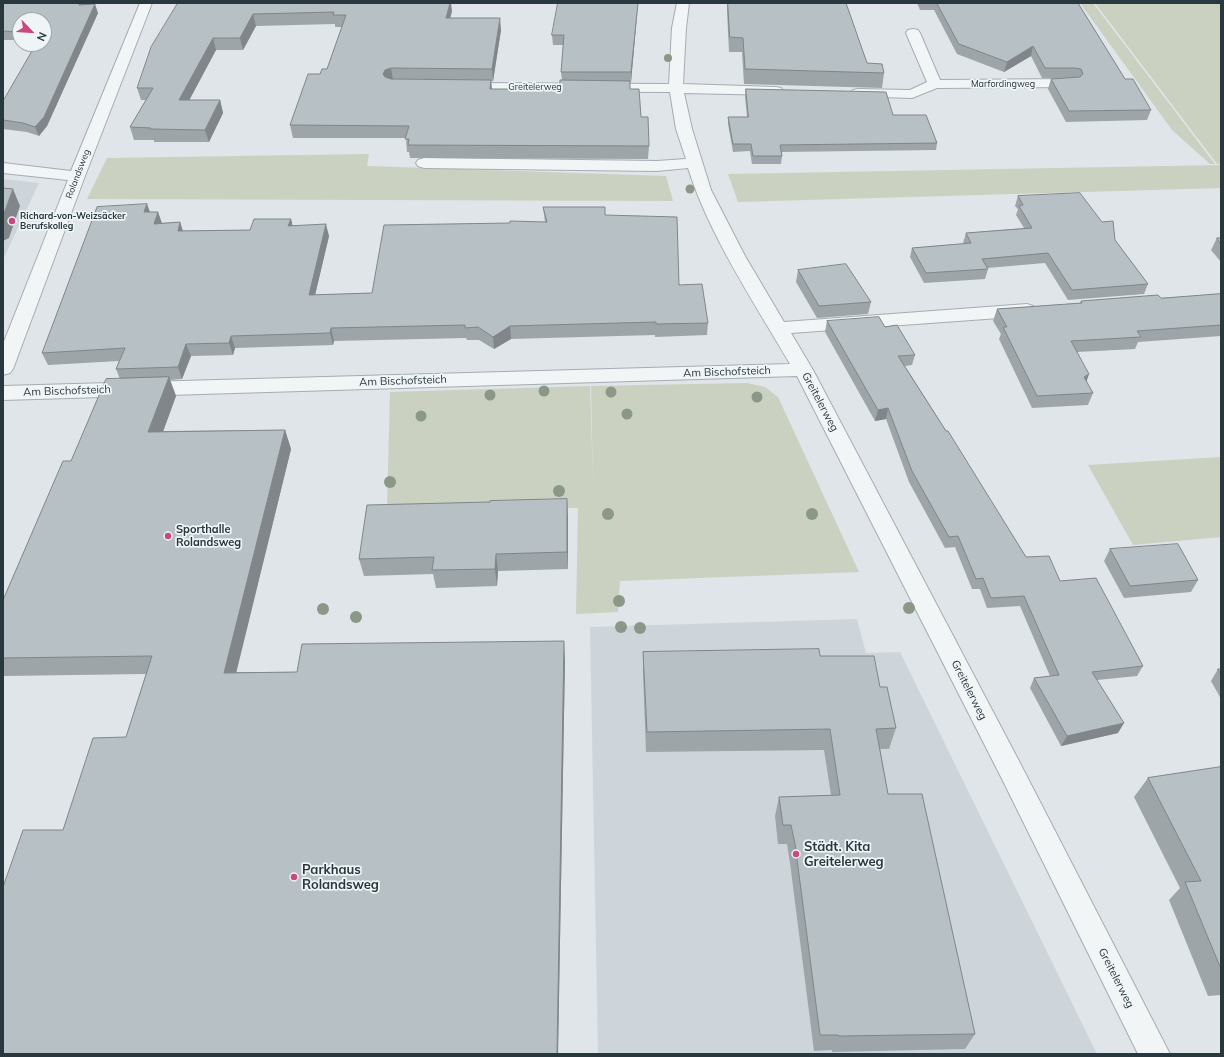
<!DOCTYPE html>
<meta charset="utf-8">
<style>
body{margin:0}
#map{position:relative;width:1224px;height:1057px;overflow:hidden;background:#dfe5e8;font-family:Mulish,sans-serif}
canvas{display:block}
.frame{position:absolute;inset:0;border:4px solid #29373e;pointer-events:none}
.north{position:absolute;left:12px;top:12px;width:40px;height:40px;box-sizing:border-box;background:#eff4f6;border:1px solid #a0a8ac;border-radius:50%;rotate:115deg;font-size:11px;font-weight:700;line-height:16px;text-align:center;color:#29373e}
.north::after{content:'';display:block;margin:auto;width:14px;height:18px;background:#c84982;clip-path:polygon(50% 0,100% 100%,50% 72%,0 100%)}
</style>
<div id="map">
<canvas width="1224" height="1057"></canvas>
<div class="frame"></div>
<div class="north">N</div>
</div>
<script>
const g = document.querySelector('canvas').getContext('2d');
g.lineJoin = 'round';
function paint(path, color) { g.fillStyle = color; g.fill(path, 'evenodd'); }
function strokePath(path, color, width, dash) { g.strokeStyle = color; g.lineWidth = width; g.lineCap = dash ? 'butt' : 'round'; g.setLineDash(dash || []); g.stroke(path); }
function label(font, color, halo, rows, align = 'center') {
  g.font = font + ' Mulish,sans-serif'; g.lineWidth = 3.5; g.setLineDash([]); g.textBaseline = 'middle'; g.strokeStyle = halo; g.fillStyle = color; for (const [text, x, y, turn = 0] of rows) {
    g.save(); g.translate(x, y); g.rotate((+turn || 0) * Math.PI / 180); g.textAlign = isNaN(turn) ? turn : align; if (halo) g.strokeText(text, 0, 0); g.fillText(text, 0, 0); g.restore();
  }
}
paint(new Path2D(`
 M 3,179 L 39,183 L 3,260 Z
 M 857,619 L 866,653 L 900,652 L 1097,1054 L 598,1054 L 590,627 Z`), '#ced5da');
paint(new Path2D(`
 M 1080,3 L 1093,3 L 1215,164 L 1210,164 L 1172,130 Z
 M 1095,3 L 1221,3 L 1221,164 L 1217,164 Z
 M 369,154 L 367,166 L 666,176 L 673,201 L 87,199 L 107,158 Z
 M 1221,165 L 1221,188 L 738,202 L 728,174 Z
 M 747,383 L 765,387 L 778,397 L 859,572 L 620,581 L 618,612 L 576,614 L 578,508 L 387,507 L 390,392 L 590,386 L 593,483 L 591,386 Z
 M 1221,457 L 1221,537 L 1133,545 L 1088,465 Z`), '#cad1c1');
const minor = new Path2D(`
 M 140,3 L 152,3 L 85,176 L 13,369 L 10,373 L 3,375 L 3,344 L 68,180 L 3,173 L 3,163 L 71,171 Z
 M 677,3 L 689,3 L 686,28 L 683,84 L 776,87 L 781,88 L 783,91 L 781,94 L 776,95 L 684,93 L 692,129 L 711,190 L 745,256 L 784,322 L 1027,304 L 1033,306 L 1036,310 L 1033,314 L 1027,316 L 791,333 L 813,370 L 860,459 L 1020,763 L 1170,1054 L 1138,1054 L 1002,779 L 797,376 L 3,400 L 3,386 L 790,364 C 755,304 709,235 688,168 L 657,171 L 424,168 L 418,166 L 416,163 L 418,160 L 424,158 L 657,161 L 686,159 L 676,129 L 670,92 L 462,91 L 457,90 L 455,87 L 457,84 L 462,83 L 669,84 L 672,28 Z
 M 913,29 L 918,30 L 920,33 L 940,80 L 1072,79 L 1077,80 L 1079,83 L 1077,86 L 1072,87 L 937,88 L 912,98 L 853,96 L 851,93 L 853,90 L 858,89 L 910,90 L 927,82 L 906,33 L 908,30 Z`);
strokePath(minor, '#a5adb2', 2);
paint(minor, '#f2f5f6');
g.fillStyle = '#8c9887';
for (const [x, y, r] of [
 [668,58,4],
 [690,189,4.5],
 [544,391,5.5],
 [611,392,5.5],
 [490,395,5.5],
 [757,397,5.5],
 [627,414,5.5],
 [421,416,5.5],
 [390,482,6],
 [559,491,6],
 [608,514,6],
 [812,514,6],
 [619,601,6],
 [909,608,6],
 [323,609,6],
 [356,617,6],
 [621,627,6],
 [640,628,6]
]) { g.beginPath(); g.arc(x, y, r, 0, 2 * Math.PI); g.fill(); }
paint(new Path2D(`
 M 3,3 L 86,5 L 98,13 L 47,126 L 39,136 L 27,132 L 3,129 L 3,101 L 44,44 L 44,20 L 20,20 L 20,40 L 3,40 Z
 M 178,3 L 452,11 L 450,18 L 501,30 L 493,81 L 491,81 L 492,89 L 560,89 L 562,80 L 561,72 L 564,45 L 553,45 L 552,35 L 638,3 L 631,82 L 630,82 L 630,89 L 641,117 L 649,146 L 648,159 L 410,158 L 409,152 L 407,152 L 406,138 L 293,138 L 290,125 L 320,74 L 327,69 L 342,27 L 335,27 L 335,24 L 256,26 L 243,50 L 216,50 L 189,100 L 220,100 L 223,113 L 209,142 L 154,142 L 154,140 L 134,140 L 130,127 L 146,100 L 141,100 L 137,88 Z
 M 727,3 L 846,3 L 867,63 L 884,73 L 882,88 L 744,84 L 742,52 L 729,52 L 727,11 Z
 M 917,3 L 1078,3 L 1125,79 L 1151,110 L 1147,120 L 1066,122 L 1048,89 L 1051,79 L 1072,78 L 1042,78 L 1031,56 L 1004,72 L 957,54 L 934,10 L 920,10 Z
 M 746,89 L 893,115 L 937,143 L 936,150 L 781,152 L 782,156 L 781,164 L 752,164 L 750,151 L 733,152 L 728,124 L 728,117 L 747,117 L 745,96 Z
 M 1018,196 L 1115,240 L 1148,284 L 1144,294 L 1068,300 L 1045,263 L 987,268 L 988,269 L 985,279 L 924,283 L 910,257 L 912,248 L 964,244 L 963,243 L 966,233 L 1024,228 L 1016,215 L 1018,209 L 1015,206 Z
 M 147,204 L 150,212 L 158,212 L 162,223 L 180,222 L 183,231 L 250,230 L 291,219 L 292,225 L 329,236 L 315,295 L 372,293 L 510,223 L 545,222 L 543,207 L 605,215 L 679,285 L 708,323 L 707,335 L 655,337 L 655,335 L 511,339 L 494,349 L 479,340 L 467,340 L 466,338 L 334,341 L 333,345 L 235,348 L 233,355 L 191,356 L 182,379 L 170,380 L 176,396 L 163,431 L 285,430 L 291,449 L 236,672 L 297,672 L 565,659 L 558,1054 L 3,1054 L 63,830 L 126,737 L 146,674 L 3,676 L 3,600 L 71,461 L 120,379 L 116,369 L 119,361 L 48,365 L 42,353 Z
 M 1217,238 L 1221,238 L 1221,262 L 1211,250 Z
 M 798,270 L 871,302 L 868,314 L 817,318 L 796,282 Z
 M 1221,294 L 1221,336 L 1138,342 L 1135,349 L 1077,352 L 1086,382 L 1093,393 L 1088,405 L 1032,408 L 999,339 L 1001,334 L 993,321 L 997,309 L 1080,303 L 1081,301 L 1161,298 Z
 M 827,321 L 885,327 L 915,355 L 912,365 L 905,366 L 1026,557 L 1060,581 L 1143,666 L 1137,676 L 1097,680 L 1118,733 L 1061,746 L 1030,688 L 1034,678 L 1050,676 L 1020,606 L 987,608 L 980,589 L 972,589 L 955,547 L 945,548 L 909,482 L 886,419 L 875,421 L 825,332 Z
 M 568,516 L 568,569 L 498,571 L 497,586 L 436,588 L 433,574 L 364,576 L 359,559 Z
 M 1110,549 L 1198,580 L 1191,592 L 1124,598 L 1104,561 Z
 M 643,652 L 820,656 L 880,687 L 896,728 L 889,749 L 880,749 L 888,794 L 975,1034 L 965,1049 L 832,1052 L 832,1050 L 814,1051 L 790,863 L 787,844 L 778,844 L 775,816 L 779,797 L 831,795 L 824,750 L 646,752 L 643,673 Z
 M 1218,669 L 1221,669 L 1221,699 L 1211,681 Z
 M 1221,767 L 1221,995 L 1208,996 L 1169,900 L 1180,888 L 1134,797 L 1148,778 Z`), '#9da5a9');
paint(new Path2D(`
 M 80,3 L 87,3 L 82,14 L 79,5 Z
 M 450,3 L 451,3 L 452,11 L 447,30 L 446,18 Z
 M 638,3 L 631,82 L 631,72 Z
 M 95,4 L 98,13 L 47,126 L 39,136 L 35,127 Z
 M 253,14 L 256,26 L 243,50 L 240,38 Z
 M 500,18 L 501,30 L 493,81 L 492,69 Z
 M 213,38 L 216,50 L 183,112 L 179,100 Z
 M 1033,46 L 1031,56 L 1004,72 L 1007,62 Z
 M 391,68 L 393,80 L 387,82 L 383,74 L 385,70 Z
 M 491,80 L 492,92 L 490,89 Z
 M 220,100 L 223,113 L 209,142 L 205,130 Z
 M 13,189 L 20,206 L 9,238 L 3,241 L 3,216 Z
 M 147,204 L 151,216 L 144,212 Z
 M 158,212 L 162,224 L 154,224 Z
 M 291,219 L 294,231 L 288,226 Z
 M 180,222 L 184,235 L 178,231 Z
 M 326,224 L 329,236 L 312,308 L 309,295 Z
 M 510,326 L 511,339 L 494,349 L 493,337 Z
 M 331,328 L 334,341 L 333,345 L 330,333 Z
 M 231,336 L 235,348 L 233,355 L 229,343 Z
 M 186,344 L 191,356 L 182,379 L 178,367 Z
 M 1089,374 L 1085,386 L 1084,377 Z
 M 169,377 L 176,396 L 156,451 L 148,432 Z
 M 888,408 L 886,419 L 875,421 L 878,410 Z
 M 285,430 L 291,449 L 232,690 L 224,673 Z
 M 567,499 L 568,516 L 568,569 L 567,552 Z
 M 496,554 L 498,571 L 497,586 L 495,569 Z
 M 564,641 L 565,659 L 558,1054 L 557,1054 Z
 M 1124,723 L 1118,733 L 1061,746 L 1067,736 Z`), '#808689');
const building = new Path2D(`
 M 3,3 L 80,3 L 79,5 L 95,4 L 44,117 L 35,127 L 23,123 L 3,120 L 3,101 L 36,44 L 44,44 L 44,20 L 20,20 L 20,32 L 3,31 Z
 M 178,3 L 450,3 L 446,18 L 500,18 L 492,69 L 391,68 L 385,70 L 383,74 L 385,77 L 391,79 L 491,80 L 490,89 L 560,89 L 560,80 L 630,81 L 630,89 L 639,89 L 641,117 L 648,117 L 649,146 L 408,145 L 409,139 L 405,139 L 409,126 L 290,125 L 308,74 L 320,74 L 322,69 L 327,69 L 346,15 L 333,15 L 334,12 L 253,14 L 240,38 L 213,38 L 179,100 L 220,100 L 205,130 L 150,129 L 151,128 L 130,127 L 153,88 L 137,88 L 151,47 Z
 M 558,3 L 638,3 L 631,72 L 561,72 L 564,35 L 552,35 Z
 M 728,3 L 846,3 L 867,63 L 882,64 L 884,73 L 745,69 L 743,38 L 730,37 Z
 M 937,3 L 1078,3 L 1125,79 L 1133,79 L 1151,110 L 1069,111 L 1051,79 L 1080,77 L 1083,74 L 1081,69 L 1075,68 L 1045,68 L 1033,46 L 1007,62 L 959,44 Z
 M 746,89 L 886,92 L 893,115 L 926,115 L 937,143 L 780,145 L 782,156 L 753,156 L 751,144 L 733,144 L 728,117 L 748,117 Z
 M 3,188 L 13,189 L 3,216 Z
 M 1080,193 L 1102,222 L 1113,221 L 1115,240 L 1148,284 L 1072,290 L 1048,253 L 982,259 L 988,269 L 926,273 L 912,248 L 971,243 L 966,233 L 1032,228 L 1019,206 L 1023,205 L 1018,196 Z
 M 147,204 L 144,212 L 158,212 L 154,224 L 180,222 L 178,231 L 250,230 L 254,219 L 291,219 L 288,226 L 326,224 L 309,295 L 372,293 L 384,225 L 510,223 L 510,221 L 547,222 L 543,207 L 605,207 L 605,215 L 677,217 L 679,285 L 702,284 L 708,323 L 656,324 L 656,322 L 510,326 L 493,337 L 478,327 L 465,328 L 465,325 L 331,328 L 330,333 L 231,336 L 229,343 L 186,344 L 178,367 L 116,369 L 125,348 L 42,353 L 97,207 Z
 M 1217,238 L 1221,238 L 1221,244 Z
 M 846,264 L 871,302 L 819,306 L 798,270 Z
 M 1221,294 L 1221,325 L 1137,331 L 1141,337 L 1071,341 L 1089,374 L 1084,377 L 1093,393 L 1037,396 L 1003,327 L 1007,327 L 997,309 L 1082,303 L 1081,301 L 1158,295 L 1161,298 Z
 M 879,317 L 885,327 L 897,325 L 915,355 L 898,356 L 946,431 L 948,431 L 1026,557 L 1049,556 L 1060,581 L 1096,578 L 1143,666 L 1092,672 L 1124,723 L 1067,736 L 1034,678 L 1059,675 L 1024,596 L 991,598 L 983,578 L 976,579 L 958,536 L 949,537 L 912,471 L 888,408 L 878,410 L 827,321 Z
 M 169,377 L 148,432 L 285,430 L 224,673 L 297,672 L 302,644 L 564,641 L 557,1054 L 3,1054 L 3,887 L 23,830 L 63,830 L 93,738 L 126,737 L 152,656 L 3,658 L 3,600 L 63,461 L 71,461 L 106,379 Z
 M 567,499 L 567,552 L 496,554 L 495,569 L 432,570 L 434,557 L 359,559 L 367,505 L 490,502 L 490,501 Z
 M 1178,544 L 1198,580 L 1130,586 L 1110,549 Z
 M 819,649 L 820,656 L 874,656 L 880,687 L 887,687 L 896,728 L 876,729 L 888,794 L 922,794 L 975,1034 L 839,1036 L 838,1035 L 820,1035 L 795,844 L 791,825 L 783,825 L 779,797 L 840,795 L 830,729 L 647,732 L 643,652 Z
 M 1218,669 L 1221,669 L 1221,674 Z
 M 1221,767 L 1221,969 L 1185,882 L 1201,881 L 1148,778 Z`);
paint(building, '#b7c0c4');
strokePath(building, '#808689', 1);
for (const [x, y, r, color] of [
 [12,221,4,"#c84982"],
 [168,536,4,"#c84982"],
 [796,854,4,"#c84982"],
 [294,877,4,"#c84982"]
]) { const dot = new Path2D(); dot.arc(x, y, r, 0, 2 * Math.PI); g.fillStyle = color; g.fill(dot); strokePath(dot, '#eff4f6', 1.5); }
label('9px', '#29373e', '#eff4f6', [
 ["Marfordingweg",1003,84],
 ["Greitelerweg",535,87],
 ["Rolandsweg",78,174,-69]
]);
label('bold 9px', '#29373e', '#eff4f6', [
 ["Richard-von-Weizsäcker",20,216],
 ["Berufskolleg",20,226]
], 'left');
label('11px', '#29373e', '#eff4f6', [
 ["Am Bischofsteich",727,372,-2],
 ["Am Bischofsteich",403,381,-2],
 ["Am Bischofsteich",67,391,-2],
 ["Greitelerweg",820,402,62],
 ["Greitelerweg",969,690,63],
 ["Greitelerweg",1116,978,63]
]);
label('bold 11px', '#29373e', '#eff4f6', [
 ["Sporthalle",176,530],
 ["Rolandsweg",176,543]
], 'left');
label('bold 13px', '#29373e', '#eff4f6', [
 ["Städt. Kita",804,847],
 ["Greitelerweg",804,862],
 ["Parkhaus",302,870],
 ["Rolandsweg",302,885]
], 'left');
</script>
